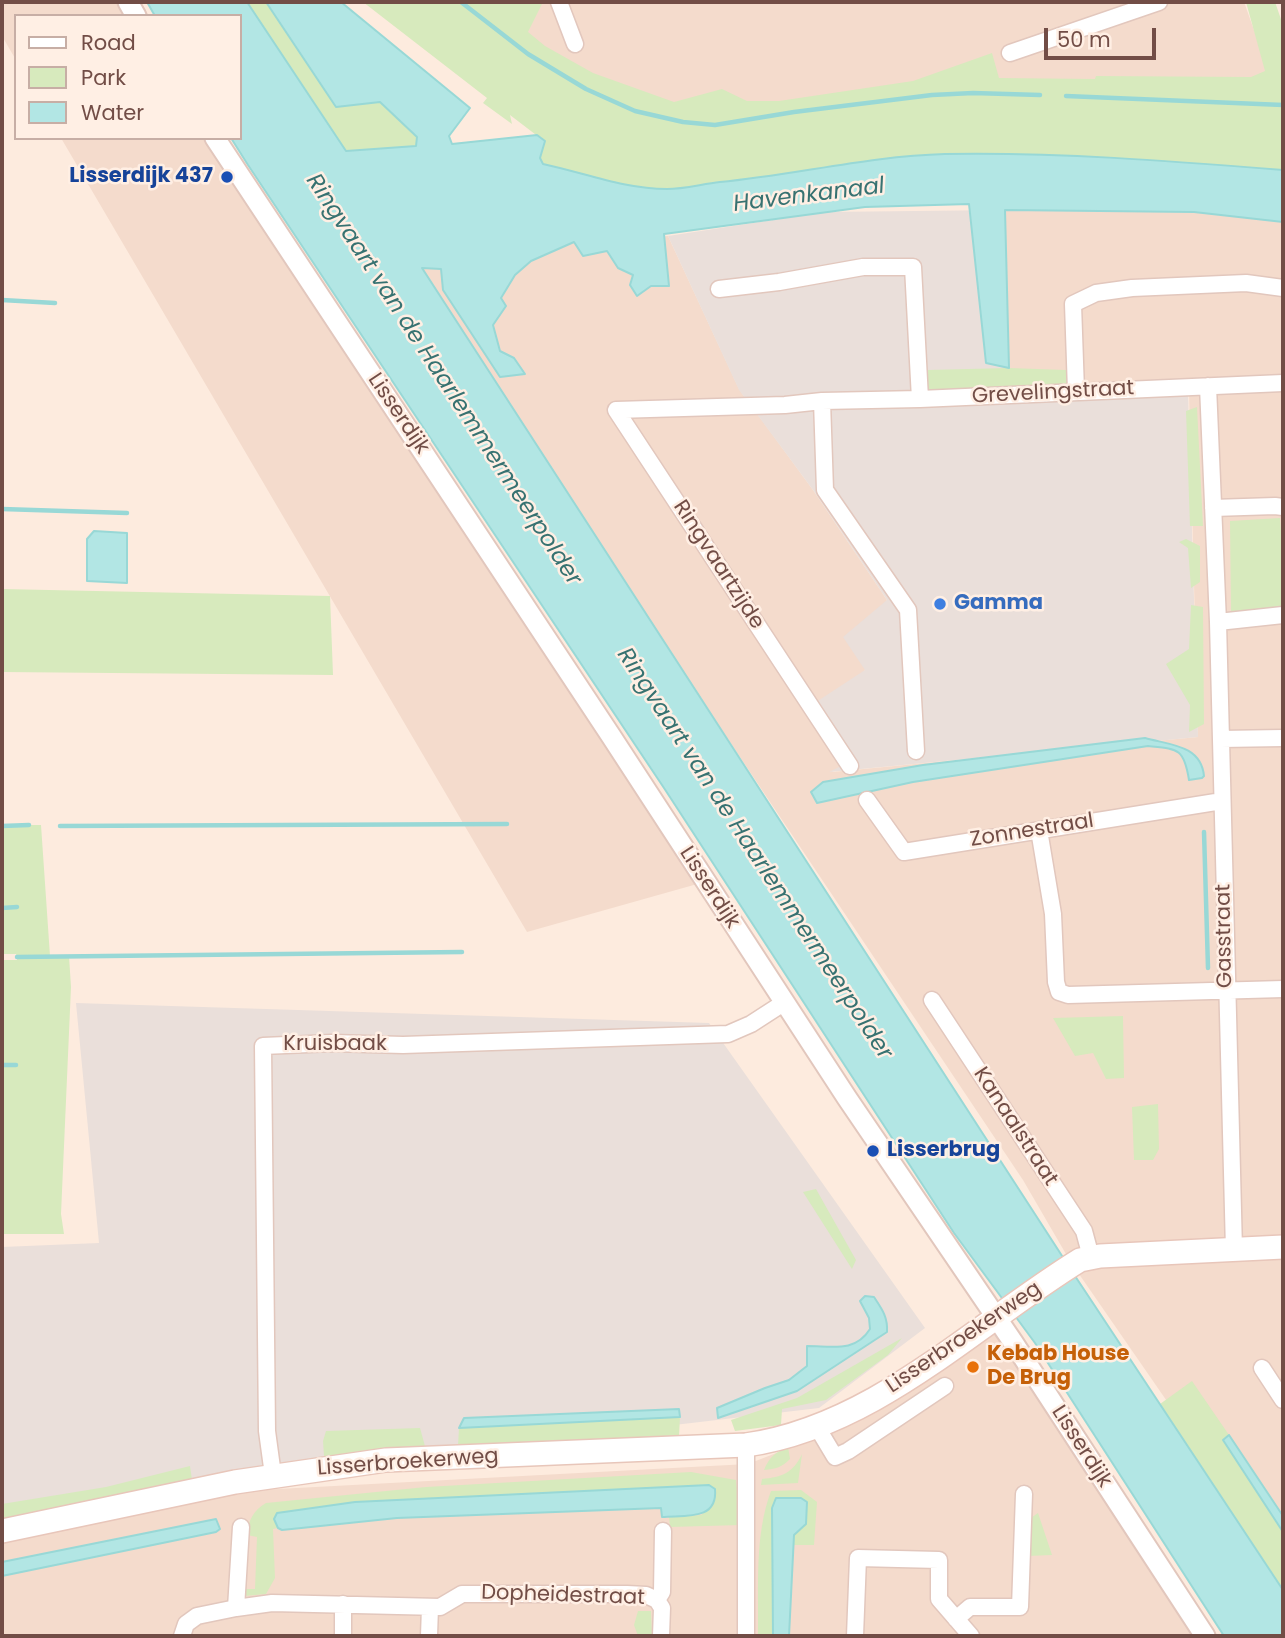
<!DOCTYPE html>
<style>
body{margin:0}
#map{position:relative;width:1285px;height:1638px;overflow:hidden;background:#fdebde;font-family:Poppins,sans-serif}
canvas{display:block}
.frame{position:absolute;inset:0;border:4px solid #724d46;pointer-events:none}
.legend{position:absolute;left:14px;top:14px;width:228px;height:126px;box-sizing:border-box;background:#ffefe4;border:2px solid #c7aea5;margin:0;padding:9px 12px;list-style:none;font-size:21px;color:#724d46}
.legend li{display:flex;align-items:center;gap:14px;height:35px}
.legend b{width:35px;border:2px solid #c7aea5}
.scale{position:absolute;left:1044px;top:28px;width:112px;height:32px;box-sizing:border-box;border:4px solid #724d46;border-top:0;padding-left:9px;font-size:21px;line-height:24px;white-space:nowrap;color:#724d46;-webkit-text-stroke:5px #ffefe4;paint-order:stroke}
</style>
<div id="map">
<canvas width="1285" height="1638"></canvas>
<div class="frame"></div>
<ul class="legend">
<li><b style="height:9px;background:#fff"></b>Road</li>
<li><b style="height:19px;background:#d7eabd"></b>Park</li>
<li><b style="height:19px;background:#b2e6e4"></b>Water</li>
</ul>
<div class="scale">50 m</div>
</div>
<script>
const g = document.querySelector('canvas').getContext('2d');
g.lineJoin = 'round';
function paint(path, color) { g.fillStyle = color; g.fill(path, 'evenodd'); }
function strokePath(path, color, width, dash) { g.strokeStyle = color; g.lineWidth = width; g.lineCap = dash ? 'butt' : 'round'; g.setLineDash(dash || []); g.stroke(path); }
function label(font, color, halo, rows, align = 'center') {
  g.font = font + ' Poppins,sans-serif'; g.lineWidth = 5; g.setLineDash([]); g.textBaseline = 'middle'; g.strokeStyle = halo; g.fillStyle = color; for (const [text, x, y, turn = 0] of rows) {
    g.save(); g.translate(x, y); g.rotate((+turn || 0) * Math.PI / 180); g.textAlign = isNaN(turn) ? turn : align; if (halo) g.strokeText(text, 0, 0); g.fillText(text, 0, 0); g.restore();
  }
}
paint(new Path2D(`
 M 2,2 L 141,2 L 149,16 L 16,16 L 16,60 L 2,36 Z
 M 427,2 L 1244,2 L 1273,83 L 654,149 Z
 M 61,138 L 227,138 L 715,879 L 527,932 Z
 M 1283,208 L 1283,1569 L 1070,1261 L 1023,1180 L 402,252 L 668,236 L 739,389 L 813,490 L 887,600 L 865,669 L 847,763 L 832,772 L 1198,737 L 1189,391 L 1005,397 L 1009,368 L 1004,210 Z
 M 992,1319 L 1200,1636 L 2,1636 L 2,1543 L 240,1491 L 748,1464 L 820,1436 Z`), '#f4dbcc');
paint(new Path2D(`
 M 1004,210 L 1009,368 L 1003,399 L 1188,392 L 1198,737 L 829,772 L 847,763 L 810,706 L 865,670 L 843,637 L 887,600 L 813,490 L 739,390 L 668,236 L 825,212 Z
 M 76,1003 L 709,1023 L 925,1328 L 819,1408 L 223,1478 L 2,1525 L 2,1247 L 99,1243 Z`), '#eadfda');
paint(new Path2D(`
 M 247,2 L 266,2 L 336,106 L 380,102 L 417,137 L 416,146 L 345,151 Z
 M 363,2 L 543,2 L 528,32 L 545,46 L 593,73 L 674,102 L 722,89 L 747,101 L 779,101 L 913,81 L 992,53 L 999,78 L 1095,79 L 1096,76 L 1251,77 L 1265,71 L 1246,2 L 1275,2 L 1283,25 L 1283,170 C 1171,161 1057,152 945,154 C 869,156 795,175 720,182 C 702,184 684,189 667,189 C 624,189 585,173 543,164 L 540,158 L 544,141 L 510,115 L 512,124 L 483,103 L 487,98 Z
 M 1009,368 L 1066,370 L 1067,386 L 923,390 L 927,370 Z
 M 1197,407 L 1203,526 L 1190,526 L 1186,411 Z
 M 1280,518 L 1283,559 L 1283,607 L 1231,613 L 1230,521 Z
 M 1186,539 L 1200,546 L 1200,582 L 1191,588 L 1188,548 L 1179,542 Z
 M 2,589 L 330,596 L 333,675 L 2,672 Z
 M 1191,605 L 1203,607 L 1204,724 L 1189,732 L 1190,705 L 1166,664 L 1189,649 Z
 M 2,825 L 41,825 L 50,956 L 69,956 L 71,987 L 61,1214 L 64,1234 L 2,1234 L 2,960 L 17,960 L 16,954 L 2,954 Z
 M 1123,1016 L 1124,1078 L 1106,1079 L 1093,1053 L 1075,1056 L 1053,1018 Z
 M 1158,1104 L 1159,1149 L 1153,1160 L 1134,1160 L 1132,1107 Z
 M 816,1189 L 856,1260 L 852,1269 L 803,1192 Z
 M 902,1338 L 888,1355 L 826,1400 L 782,1409 L 781,1425 L 735,1431 L 731,1420 L 797,1398 Z
 M 1192,1381 L 1229,1435 L 1223,1440 L 1283,1532 L 1283,1590 L 1160,1404 Z
 M 680,1417 L 679,1436 L 458,1446 L 459,1428 Z
 M 420,1428 L 426,1450 L 324,1456 L 323,1441 L 326,1431 Z
 M 788,1447 L 790,1459 C 782,1467 776,1469 764,1470 C 769,1457 776,1452 788,1447 Z
 M 802,1454 L 798,1483 L 761,1485 L 762,1479 C 782,1477 793,1473 802,1454 Z
 M 190,1466 L 192,1480 L 2,1521 L 2,1504 L 106,1487 Z
 M 691,1472 L 736,1480 L 741,1525 L 670,1527 L 669,1517 L 701,1515 L 713,1506 L 275,1519 L 278,1528 L 273,1529 L 275,1578 L 266,1594 L 244,1596 L 244,1589 L 255,1589 L 257,1537 L 247,1535 C 248,1520 254,1510 266,1503 L 426,1487 Z
 M 801,1490 L 817,1502 L 814,1545 L 793,1545 L 794,1535 L 776,1498 L 772,1508 L 773,1636 L 758,1636 C 759,1588 754,1536 771,1491 Z
 M 1038,1513 L 1052,1555 L 1027,1556 L 1028,1520 Z
 M 638,1611 L 651,1611 L 652,1636 L 638,1636 L 634,1625 Z`), '#d7eabd');
const water = new Path2D(`
 M 147,2 L 247,2 L 346,151 L 416,146 L 417,137 L 380,102 L 336,107 L 266,2 L 341,2 L 470,108 L 449,136 L 452,144 L 537,135 L 545,141 L 540,158 L 543,164 C 585,173 624,189 667,189 C 684,189 702,184 720,182 C 795,175 869,156 945,154 C 1057,152 1171,161 1283,170 L 1283,222 L 1194,212 L 1005,210 L 1009,368 L 986,363 L 969,204 L 865,207 L 664,234 L 669,286 L 651,286 L 637,296 L 630,285 L 633,275 L 618,268 L 607,251 L 583,256 L 574,242 L 531,261 L 515,275 L 501,298 L 506,306 L 493,325 L 500,351 L 514,358 L 525,374 L 500,377 L 443,290 L 441,269 L 422,268 L 1077,1279 L 1283,1590 L 1283,1636 L 1224,1636 L 1035,1343 L 954,1233 L 664,788 L 248,165 L 231,138 L 240,138 L 240,16 L 155,16 Z
 M 94,531 L 127,533 L 127,583 L 87,581 L 87,539 Z
 M 1145,738 C 1170,745 1201,745 1204,776 L 1202,778 L 1189,780 C 1184,748 1178,749 1148,746 L 913,782 L 817,803 L 811,792 L 823,782 L 923,765 Z
 M 865,1296 L 874,1297 C 882,1309 888,1317 887,1332 L 797,1391 L 718,1418 L 717,1408 L 765,1388 L 789,1380 L 807,1366 L 807,1346 C 832,1346 855,1353 870,1329 L 869,1318 L 860,1301 Z
 M 679,1409 L 680,1417 L 459,1428 L 464,1418 Z
 M 1229,1435 L 1283,1516 L 1283,1532 L 1223,1440 Z
 M 709,1485 L 715,1489 C 718,1521 685,1515 662,1517 L 661,1508 L 397,1518 L 282,1530 L 278,1528 L 274,1519 L 277,1513 L 355,1502 Z
 M 776,1498 L 801,1498 L 807,1502 L 806,1524 L 794,1535 L 789,1636 L 773,1636 L 772,1508 Z
 M 216,1519 L 220,1529 L 216,1532 L 2,1576 L 2,1562 Z`);
paint(water, '#b2e6e4');
strokePath(water, '#98d8d6', 2);
strokePath(new Path2D(`
 M 461,2 L 528,54 L 586,89 L 635,111 L 683,122 L 715,125 L 794,112 L 932,95 L 973,93 L 1040,95
 M 1066,96 L 1283,105
 M 2,300 L 55,303
 M 2,509 L 127,513
 M 2,826 L 29,825
 M 60,826 L 507,824
 M 1204,832 L 1208,968
 M 2,908 L 17,907
 M 17,957 L 462,952
 M 2,1065 L 16,1065`), '#98d8d6', 4.5);
const minor = new Path2D(`
 M 559,2 L 575,44
 M 1010,53 L 1159,2
 M 719,289 L 779,282 L 863,267 L 913,267 L 920,399
 M 1208,386 L 1218,622 L 1234,1250
 M 1076,391 L 1073,304 L 1096,293 L 1132,288 L 1246,283 L 1283,288
 M 822,401 L 825,490 L 908,610 L 916,751
 M 1213,508 L 1275,506 L 1283,507
 M 1218,622 L 1283,615
 M 1221,739 L 1283,738
 M 850,766 L 616,410 L 785,405 L 822,401 L 920,399 L 1283,383
 M 867,800 L 904,852 L 1222,801
 M 1039,830 L 1053,914 L 1056,982 L 1059,992 L 1068,995 L 1283,989
 M 932,1000 L 1084,1231 L 1091,1257
 M 1262,1368 L 1283,1400
 M 817,1427 L 835,1457 L 848,1451 L 945,1386
 M 273,1475 L 267,1431 L 263,1046 L 332,1043 L 403,1045 L 728,1034 L 751,1024 L 785,1002
 M 236,1608 L 241,1527
 M 956,1619 L 970,1607 L 1020,1607 L 1024,1494
 M 182,1636 L 186,1624 L 197,1616 L 236,1608 L 272,1603 L 440,1607 L 462,1594 L 627,1594 L 646,1595 L 657,1600
 M 343,1636 L 343,1604
 M 429,1636 L 430,1607
 M 661,1636 L 662,1608 L 657,1600 L 662,1592 L 663,1531
 M 746,1636 L 746,1445
 M 855,1636 L 858,1558 L 939,1560 L 939,1599 L 971,1636`);
const tertiary = new Path2D(`
 M 128,2 L 136,16
 M 215,138 L 611,736 L 847,1098 L 1013,1342 L 1205,1636`);
const secondary = new Path2D(`
 M 2,1531 L 235,1482 L 386,1460 L 746,1445 C 874,1427 973,1326 1080,1260 L 1100,1256 L 1283,1247`);
strokePath(minor, '#e2c7bd', 19);
strokePath(tertiary, '#e2c7bd', 23);
strokePath(secondary, '#e8c6ba', 26);
strokePath(minor, '#fff', 16);
strokePath(tertiary, '#fff', 19);
strokePath(secondary, '#fff', 23);
for (const [x, y, r, color] of [
 [227,177,7,"#1a4fb4"],
 [940,604,7,"#3f7fe0"],
 [873,1151,7,"#1a4fb4"],
 [973,1367,7,"#e8710a"]
]) { const dot = new Path2D(); dot.arc(x, y, r, 0, 2 * Math.PI); g.fillStyle = color; g.fill(dot); strokePath(dot, '#ffefe4', 2.5); }
label('bold 21px', '#164399', '#ffefe4', [
 ["Lisserdijk 437",213,177],
 ["Lisserbrug",887,1151,"left"]
], 'right');
label('21px', '#724d46', '#ffefe4', [
 ["Grevelingstraat",1053,393,-3],
 ["Lisserdijk",398,414,56],
 ["Ringvaartzijde",718,565,57],
 ["Zonnestraal",1032,831,-9],
 ["Lisserdijk",709,888,57],
 ["Gasstraat",1225,936,-91],
 ["Kruisbaak",335,1045],
 ["Kanaalstraat",1015,1127,57],
 ["Lisserbroekerweg",964,1338,-34],
 ["Lisserdijk",1081,1447,57],
 ["Lisserbroekerweg",408,1463,-4],
 ["Dopheidestraat",563,1596,2]
]);
label('bold 21px', '#366cbe', '#ffefe4', [
 ["Gamma",954,604]
], 'left');
label('bold 21px', '#c56008', '#ffefe4', [
 ["Kebab House",987,1355],
 ["De Brug",987,1379]
], 'left');
label('italic 23px', '#377271', '#ffefe4', [
 ["Havenkanaal",809,196,-7],
 ["Ringvaart van de Haarlemmermeerpolder",443,380,57],
 ["Ringvaart van de Haarlemmermeerpolder",754,854,57]
]);
</script>
